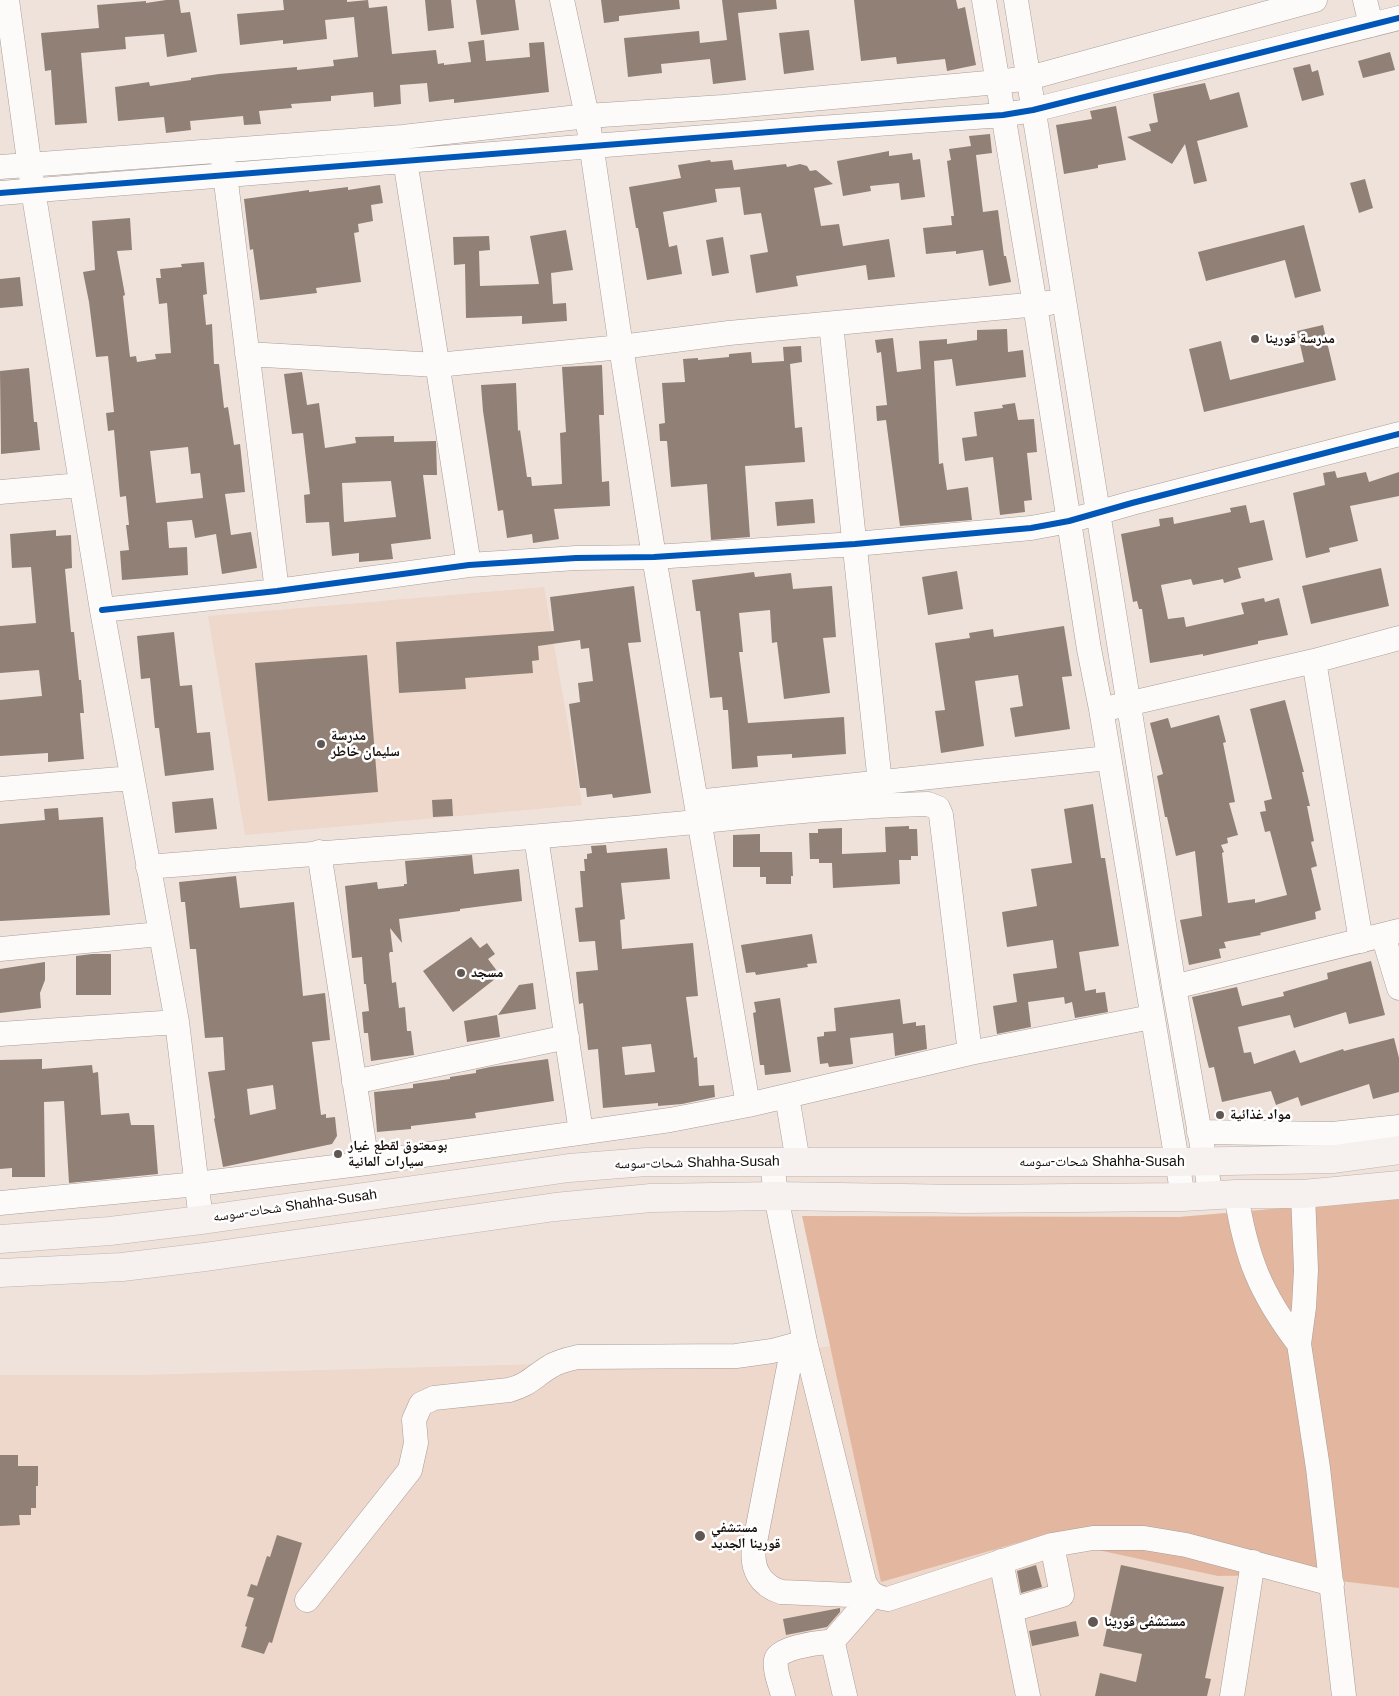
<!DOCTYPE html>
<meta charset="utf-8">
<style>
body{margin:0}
canvas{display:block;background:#efe2db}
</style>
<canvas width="1399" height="1696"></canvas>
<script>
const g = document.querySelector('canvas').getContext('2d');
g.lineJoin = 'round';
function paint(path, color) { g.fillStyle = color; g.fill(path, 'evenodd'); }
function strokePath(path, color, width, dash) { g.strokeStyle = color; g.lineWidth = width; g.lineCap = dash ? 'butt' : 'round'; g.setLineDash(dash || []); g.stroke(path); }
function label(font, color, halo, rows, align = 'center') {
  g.font = font + ' Arial,"Noto Naskh Arabic",sans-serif'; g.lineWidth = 5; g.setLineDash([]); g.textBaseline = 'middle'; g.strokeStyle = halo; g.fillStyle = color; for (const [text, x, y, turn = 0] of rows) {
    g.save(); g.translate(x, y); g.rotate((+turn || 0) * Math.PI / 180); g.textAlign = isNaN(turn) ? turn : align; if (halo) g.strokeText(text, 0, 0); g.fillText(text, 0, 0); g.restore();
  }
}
paint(new Path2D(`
 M 544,587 L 582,805 L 245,835 L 208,616 Z
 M 1399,1198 L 1399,1696 L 0,1696 L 0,1375 L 138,1375 L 763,1358 L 830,1346 L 1179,1217 Z`), '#eed7cb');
paint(new Path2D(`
 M 1399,1198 L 1399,1588 L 1290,1575 L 1218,1576 L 1038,1537 L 881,1582 L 802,1216 L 1179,1217 Z`), '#e3b79f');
paint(new Path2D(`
 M 166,0 L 179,0 L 181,13 L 190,12 L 197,52 L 167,57 L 164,34 L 125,37 L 126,49 L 81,53 L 87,123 L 55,125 L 51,70 L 45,71 L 41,33 L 99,28 L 97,5 L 146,1 L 146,3 Z
 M 283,0 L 347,0 L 347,2 L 368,0 L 369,8 L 387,6 L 392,54 L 436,50 L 438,64 L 444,63 L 444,65 L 471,62 L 468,42 L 484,40 L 486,61 L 530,57 L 529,43 L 544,42 L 549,92 L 454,103 L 454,99 L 429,102 L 427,83 L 400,85 L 401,104 L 374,107 L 373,92 L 331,96 L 331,101 L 291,104 L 292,108 L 259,111 L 261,124 L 244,125 L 243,116 L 190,121 L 191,130 L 166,133 L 164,117 L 118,121 L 115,87 L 149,82 L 150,86 L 191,80 L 191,78 L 219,74 L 297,67 L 297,70 L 334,66 L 333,60 L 358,57 L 354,17 L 325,20 L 327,39 L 283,44 L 283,40 L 240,45 L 237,14 L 284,10 Z
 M 425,0 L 451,0 L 454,28 L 428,31 Z
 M 476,0 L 515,0 L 519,30 L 481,35 Z
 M 601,0 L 679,0 L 680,9 L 619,16 L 619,21 L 604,23 Z
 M 722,0 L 776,0 L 777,9 L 738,13 L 746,80 L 713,84 L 710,59 L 661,64 L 662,73 L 628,77 L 624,38 L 699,31 L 700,43 L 727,40 Z
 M 854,0 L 956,0 L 958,9 L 965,7 L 976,65 L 947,71 L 945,59 L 897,64 L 896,57 L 861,61 Z
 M 809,30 L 814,70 L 784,74 L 779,33 Z
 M 1390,52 L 1395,70 L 1363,78 L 1358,61 Z
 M 1310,64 L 1312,72 L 1318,70 L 1324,95 L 1302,101 L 1293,68 Z
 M 1205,83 L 1210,100 L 1239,92 L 1248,127 L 1197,141 L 1207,181 L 1194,184 L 1185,144 L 1172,164 L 1127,137 L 1151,131 L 1149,124 L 1158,122 L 1153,94 Z
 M 1116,106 L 1126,160 L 1098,165 L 1098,168 L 1064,174 L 1056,125 L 1092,119 L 1090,111 Z
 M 990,134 L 992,153 L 976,155 L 983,212 L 998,210 L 1004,256 L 1006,256 L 1011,282 L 989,286 L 983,250 L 956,254 L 956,251 L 926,254 L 923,228 L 952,225 L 951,216 L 954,216 L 947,161 L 951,160 L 949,149 L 971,146 L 969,136 Z
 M 889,151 L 889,156 L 912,153 L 913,160 L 920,159 L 925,197 L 901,200 L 899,183 L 870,186 L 871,191 L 843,196 L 837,161 Z
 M 710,160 L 711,162 L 732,160 L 734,170 L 786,164 L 787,167 L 800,164 L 807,166 L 810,171 L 816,170 L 833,184 L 814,188 L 821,226 L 839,224 L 843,246 L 889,239 L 895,277 L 868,280 L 866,265 L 796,276 L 798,286 L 756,293 L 750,255 L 768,252 L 761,213 L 744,215 L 740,187 L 715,189 L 717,202 L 663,212 L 669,247 L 677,245 L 682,274 L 647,280 L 638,228 L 636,228 L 629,187 L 681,178 L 678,165 Z
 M 1365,179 L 1373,208 L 1359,213 L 1350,183 Z
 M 380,185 L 383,203 L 371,205 L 373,221 L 358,224 L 359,232 L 354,233 L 361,282 L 316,288 L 317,293 L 260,300 L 253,249 L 250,250 L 244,199 L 309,190 L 309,192 L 348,187 L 348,190 Z
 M 130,218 L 132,250 L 117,251 L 125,295 L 123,296 L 130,357 L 136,356 L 137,362 L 156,359 L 155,354 L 171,353 L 167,303 L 159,304 L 156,278 L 161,278 L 160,269 L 182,267 L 181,264 L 204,262 L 207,294 L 203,295 L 206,325 L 212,324 L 214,364 L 219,364 L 224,408 L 228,407 L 234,445 L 240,444 L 243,472 L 245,492 L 225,494 L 231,535 L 251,532 L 257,568 L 222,574 L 216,534 L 195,538 L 192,520 L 167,522 L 169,548 L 187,547 L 188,575 L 122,580 L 120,551 L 129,550 L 126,525 L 129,525 L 126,496 L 120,497 L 114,430 L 108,431 L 106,413 L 114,412 L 108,356 L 96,357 L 89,302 L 83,272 L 95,270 L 92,221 ZM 188,447 L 191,474 L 200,473 L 203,498 L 156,503 L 150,451 Z
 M 1304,225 L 1321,291 L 1295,298 L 1285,260 L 1206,281 L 1198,252 Z
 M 566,230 L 573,270 L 551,273 L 553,304 L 566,303 L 567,321 L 522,324 L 522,316 L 466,318 L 465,264 L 454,265 L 453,237 L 489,236 L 490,250 L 479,251 L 480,286 L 539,284 L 530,236 Z
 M 723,237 L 729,273 L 712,276 L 706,240 Z
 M 20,277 L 23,306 L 0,308 L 0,279 Z
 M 1323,325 L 1336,380 L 1204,412 L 1189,349 L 1221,341 L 1230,380 L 1304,362 L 1297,331 Z
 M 1007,329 L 1008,352 L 1023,350 L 1026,377 L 956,386 L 952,359 L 934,361 L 939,464 L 943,463 L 947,490 L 968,487 L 972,520 L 900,526 L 886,420 L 877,421 L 876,406 L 887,405 L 881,352 L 877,353 L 875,340 L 893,338 L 897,372 L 921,369 L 919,341 L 947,339 L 947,344 L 977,340 L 977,330 Z
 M 801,346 L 802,362 L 790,364 L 795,428 L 802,427 L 805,462 L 745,466 L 750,537 L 711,540 L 707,484 L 671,487 L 667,441 L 660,441 L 659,424 L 665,423 L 662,383 L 685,382 L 683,359 L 698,358 L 698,360 L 729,357 L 729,354 L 751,352 L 752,363 L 784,361 L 783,347 Z
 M 602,365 L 604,415 L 599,415 L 602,482 L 609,481 L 610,506 L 554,509 L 559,539 L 533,543 L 532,534 L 507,538 L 503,510 L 498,511 L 483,411 L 481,385 L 516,383 L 518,431 L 520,430 L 527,477 L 531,477 L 532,486 L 562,484 L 560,433 L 566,432 L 562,367 Z
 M 29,368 L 34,422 L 37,422 L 40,450 L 1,454 L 0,371 Z
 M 302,372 L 307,405 L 319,403 L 325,448 L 356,443 L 355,437 L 394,436 L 394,442 L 436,441 L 437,475 L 423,475 L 431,539 L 391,544 L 393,559 L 359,562 L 359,553 L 332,556 L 329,522 L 306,523 L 304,495 L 310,494 L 303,433 L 292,434 L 284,374 ZM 391,481 L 396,517 L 344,522 L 342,483 Z
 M 1015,403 L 1018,420 L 1034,419 L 1037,452 L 1027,453 L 1032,500 L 1024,501 L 1025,512 L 1000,515 L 993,457 L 965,461 L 962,438 L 977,436 L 974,412 L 1003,408 L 1002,405 Z
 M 1335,471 L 1337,478 L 1366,472 L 1369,482 L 1399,472 L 1399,496 L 1350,506 L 1358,541 L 1329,548 L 1330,552 L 1306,558 L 1293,493 L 1325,485 L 1323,473 Z
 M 813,499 L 815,523 L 777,526 L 775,502 Z
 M 1246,505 L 1250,523 L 1264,520 L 1273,560 L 1238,568 L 1241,578 L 1224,583 L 1223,579 L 1193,585 L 1191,579 L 1161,585 L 1168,619 L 1184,617 L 1186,627 L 1244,614 L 1241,603 L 1264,598 L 1265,602 L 1279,598 L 1288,635 L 1258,641 L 1258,644 L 1203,656 L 1203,654 L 1150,663 L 1142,609 L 1139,609 L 1137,601 L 1133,602 L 1121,534 L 1160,526 L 1159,519 L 1173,517 L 1174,524 L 1231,512 L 1230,508 Z
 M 56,530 L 56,536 L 71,535 L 72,568 L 65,569 L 71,632 L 74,632 L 79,680 L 81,680 L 84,713 L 80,713 L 84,759 L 48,762 L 48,753 L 0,756 L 0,700 L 42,696 L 39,670 L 0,673 L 0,626 L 36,623 L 31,567 L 12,568 L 10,534 Z
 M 1381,568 L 1389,606 L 1311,624 L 1302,586 Z
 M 957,571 L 963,609 L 928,615 L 922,577 Z
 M 754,572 L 755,577 L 791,573 L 793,589 L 832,586 L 836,637 L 823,638 L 830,693 L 784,699 L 777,642 L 772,643 L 770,610 L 739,613 L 743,652 L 739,652 L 748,723 L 844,717 L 846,754 L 792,758 L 792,754 L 757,756 L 758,767 L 732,769 L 728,710 L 723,710 L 722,697 L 710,698 L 700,611 L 696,611 L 692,580 Z
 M 634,586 L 641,642 L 628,643 L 651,793 L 613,798 L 612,794 L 587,797 L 586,788 L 580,788 L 569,704 L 580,702 L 578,683 L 593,681 L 589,648 L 581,649 L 580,640 L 538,646 L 539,660 L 532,661 L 533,673 L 465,678 L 466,689 L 399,693 L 396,642 L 554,631 L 550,597 Z
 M 1064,626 L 1072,676 L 1062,677 L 1070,729 L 1015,737 L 1010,708 L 1023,706 L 1018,675 L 975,681 L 984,746 L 941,753 L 935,711 L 945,710 L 935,643 L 970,638 L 969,633 L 993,629 L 994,637 Z
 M 174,632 L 180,686 L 192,685 L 197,733 L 210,732 L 214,770 L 165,776 L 159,728 L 155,728 L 150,678 L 141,679 L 137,636 Z
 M 367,655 L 378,792 L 268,801 L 255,663 Z
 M 1285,700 L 1304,772 L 1302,772 L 1310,806 L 1307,806 L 1314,841 L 1311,842 L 1317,866 L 1311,868 L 1321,910 L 1315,912 L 1316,919 L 1260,933 L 1261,935 L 1224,942 L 1226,948 L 1219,949 L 1221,958 L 1189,965 L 1180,920 L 1202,916 L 1195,851 L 1176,856 L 1167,817 L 1165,817 L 1157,776 L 1163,774 L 1150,723 L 1168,718 L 1171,728 L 1219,715 L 1226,742 L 1223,743 L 1235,802 L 1229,803 L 1238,835 L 1227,838 L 1228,843 L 1221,845 L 1224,852 L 1222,853 L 1228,903 L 1255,899 L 1255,903 L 1287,895 L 1270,831 L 1265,832 L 1260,812 L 1266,811 L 1264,801 L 1272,799 L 1250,709 Z
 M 213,798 L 217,829 L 175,833 L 172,802 Z
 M 452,799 L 453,816 L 433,817 L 432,800 Z
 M 1093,804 L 1101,858 L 1105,858 L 1119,946 L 1079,952 L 1085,991 L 1096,989 L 1096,993 L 1105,992 L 1108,1012 L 1075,1018 L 1072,1002 L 1065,1004 L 1064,997 L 1028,1002 L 1031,1027 L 997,1034 L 993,1006 L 1017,1002 L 1013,974 L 1057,968 L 1053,940 L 1007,947 L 1002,912 L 1037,906 L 1031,869 L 1072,863 L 1064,809 Z
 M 58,808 L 59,820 L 103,817 L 110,915 L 0,921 L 0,824 L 45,820 L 44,809 Z
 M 909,826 L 909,829 L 917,829 L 918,856 L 911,856 L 911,860 L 899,860 L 900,884 L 833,888 L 832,863 L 819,863 L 819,859 L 810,859 L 809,833 L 818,833 L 818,829 L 842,828 L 842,854 L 886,852 L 885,827 Z
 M 760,834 L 760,852 L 792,852 L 793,876 L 791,876 L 791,884 L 766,884 L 766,877 L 760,877 L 760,867 L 733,867 L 733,835 Z
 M 606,845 L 607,853 L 667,848 L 670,879 L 621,883 L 625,919 L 620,920 L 622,949 L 693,943 L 698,996 L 686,997 L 694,1058 L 697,1057 L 699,1086 L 714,1085 L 715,1097 L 682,1104 L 658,1106 L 658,1103 L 603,1108 L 598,1049 L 588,1050 L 583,1003 L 579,1004 L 576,972 L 598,970 L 595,941 L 579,942 L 575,908 L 583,907 L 580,871 L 585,871 L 584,859 L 587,859 L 587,854 L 592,853 L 591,846 ZM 651,1044 L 655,1072 L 625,1075 L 622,1047 Z
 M 472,855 L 474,874 L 519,869 L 522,901 L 460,909 L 460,911 L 399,919 L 402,943 L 390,928 L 393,952 L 390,952 L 389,954 L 392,983 L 396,982 L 399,1008 L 405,1007 L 407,1031 L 411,1031 L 414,1055 L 371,1061 L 368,1033 L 364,1033 L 362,1012 L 369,1011 L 366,984 L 364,984 L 362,957 L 352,958 L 345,886 L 377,882 L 378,889 L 404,886 L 404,884 L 407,884 L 405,861 Z
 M 236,876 L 240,908 L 294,902 L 303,996 L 325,993 L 330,1040 L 312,1042 L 321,1115 L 326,1114 L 326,1118 L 335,1117 L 337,1136 L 332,1144 L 223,1167 L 214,1119 L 215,1118 L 208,1072 L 225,1070 L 223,1037 L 205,1038 L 196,949 L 190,949 L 185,902 L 181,902 L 179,882 ZM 273,1085 L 276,1109 L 250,1115 L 247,1089 Z
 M 812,934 L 817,963 L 807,964 L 808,967 L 756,975 L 755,972 L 746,973 L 741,945 Z
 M 471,937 L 480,948 L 487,943 L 495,954 L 488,959 L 500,975 L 453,1012 L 423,971 Z
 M 92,954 L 111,954 L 111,995 L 76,995 L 76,956 Z
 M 1371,961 L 1385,1015 L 1349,1024 L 1346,1012 L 1294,1028 L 1290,1015 L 1238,1027 L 1244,1053 L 1251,1052 L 1254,1064 L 1295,1050 L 1300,1063 L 1343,1049 L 1344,1051 L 1394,1038 L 1399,1058 L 1399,1092 L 1373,1099 L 1369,1084 L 1301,1106 L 1298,1097 L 1276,1105 L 1271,1091 L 1222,1102 L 1214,1067 L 1209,1068 L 1206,1057 L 1192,997 L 1237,987 L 1242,1006 L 1284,996 L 1283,992 L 1328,979 L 1327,973 Z
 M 45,962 L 45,980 L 40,993 L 41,1008 L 0,1013 L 0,969 Z
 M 533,983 L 536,1009 L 498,1015 L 519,985 Z
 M 780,998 L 791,1072 L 765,1075 L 764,1065 L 760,1065 L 753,1013 L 756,1012 L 754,1002 Z
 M 900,999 L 903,1024 L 916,1022 L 916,1026 L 925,1025 L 927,1049 L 895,1056 L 893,1033 L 850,1038 L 853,1064 L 829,1067 L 828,1063 L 820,1064 L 817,1037 L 824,1036 L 824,1032 L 836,1031 L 834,1008 Z
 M 497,1015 L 500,1037 L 467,1042 L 464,1021 Z
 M 42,1059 L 42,1069 L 92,1065 L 93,1073 L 98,1072 L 101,1115 L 129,1113 L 131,1125 L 154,1125 L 158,1174 L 69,1183 L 64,1101 L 44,1102 L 45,1177 L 12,1177 L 12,1168 L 0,1169 L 0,1060 Z
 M 548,1059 L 554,1101 L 475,1113 L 476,1118 L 411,1126 L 411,1129 L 377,1132 L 374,1092 L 413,1088 L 413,1084 L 450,1079 L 450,1077 L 476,1073 L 476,1070 L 490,1067 Z
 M 0,1455 L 18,1455 L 18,1466 L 38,1466 L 38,1486 L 36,1486 L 36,1508 L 31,1508 L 31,1515 L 19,1515 L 20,1525 L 0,1526 Z
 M 277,1535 L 302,1543 L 272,1643 L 269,1642 L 264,1654 L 241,1647 L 247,1627 L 245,1626 L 254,1598 L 247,1596 L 251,1584 L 257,1586 L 267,1556 L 270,1557 Z
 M 1036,1565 L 1042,1587 L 1021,1593 L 1017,1571 Z
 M 1121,1565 L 1224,1587 L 1205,1678 L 1211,1679 L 1207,1696 L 1095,1696 L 1100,1673 L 1136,1682 L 1142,1654 L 1103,1646 Z
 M 840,1608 L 840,1612 L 827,1627 L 786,1635 L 783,1619 Z
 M 1076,1621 L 1079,1636 L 1032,1646 L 1029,1631 Z`), '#918075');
const minor = new Path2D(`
 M 7,0 L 33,190 L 102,610 L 177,1022 L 201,1220
 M 562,0 L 587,116 L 621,347 L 654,557 L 748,1105
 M 984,0 L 1035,305 L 1089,649 L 1101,709 L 1183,1197
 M 1016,0 L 1174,987 L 1211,1196
 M 1365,0 L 1371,25
 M 223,158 L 277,591
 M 405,160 L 469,565
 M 0,167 L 403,137 L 587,116 L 723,107 L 998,82 L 1029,78 L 1315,0
 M 0,193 L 820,128 L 1003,115 L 1033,110 L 1399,18
 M 831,324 L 880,783
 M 247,354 L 437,365 L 621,347 L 729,333 L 1049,303
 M 0,492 L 81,485
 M 102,610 L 277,591 L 469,565 L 576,558 L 654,557 L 855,544 L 1031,528 L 1069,521 L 1132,503 L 1399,434
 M 1314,661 L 1361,941
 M 1114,707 L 1314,661 L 1399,638
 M 0,789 L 132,778
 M 696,802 L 1108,758
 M 536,837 L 581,1132
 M 319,852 L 367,1163
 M 148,867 C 302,854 456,844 611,830 C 716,821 822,806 928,804 L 938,808 L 941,815 L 970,1053
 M 1383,935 L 1399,988
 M 0,949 L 160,934
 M 1174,987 L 1399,931
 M 0,1034 L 177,1022
 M 354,1082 L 567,1037
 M 787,1096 L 798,1162
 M 1199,1132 L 1332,1134 L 1399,1127
 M 772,1162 L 776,1196 L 805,1342 L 864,1581 C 869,1593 876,1598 888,1599 L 1052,1545 L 1093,1538 L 1144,1538 L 1186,1545 L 1332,1584
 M 1236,1194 C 1246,1257 1260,1293 1299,1344
 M 1303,1194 L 1306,1270 L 1304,1307 L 1299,1344 L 1318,1468 L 1344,1696
 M 0,1203 L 197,1184 L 367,1163 L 670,1120 L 748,1105 L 970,1053 L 1151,1017
 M 793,1346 L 754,1547 C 751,1569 760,1585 781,1592 L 851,1595 L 867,1589
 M 1001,1561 L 1028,1696
 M 307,1600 L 410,1470 L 416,1443 L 414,1420 L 421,1404 L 434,1398 L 509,1390 C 529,1385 534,1376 551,1366 C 559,1361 569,1359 578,1357 L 736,1356 L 772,1351 L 805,1342
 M 1011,1610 L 1062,1595 L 1052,1545
 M 831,1643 L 873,1595
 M 783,1696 C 781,1686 774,1671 776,1660 C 778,1648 816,1643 827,1642 L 831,1643 L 834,1648 L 845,1696
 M 1232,1696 L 1253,1562`);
const major = new Path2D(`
 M 0,1239 L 110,1231 L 201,1220 L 569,1168 L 646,1162 L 1176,1162 L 1334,1159 L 1399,1150
 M 0,1273 L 122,1267 L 205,1257 L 555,1207 L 651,1198 L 776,1196 L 965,1199 L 1183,1197 L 1236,1194 L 1303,1194 L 1399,1185`);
strokePath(minor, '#a89e98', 25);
strokePath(major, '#bfb3ac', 29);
strokePath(minor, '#fdfbfa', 24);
strokePath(major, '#f6f1ef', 28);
strokePath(new Path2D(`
 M 0,193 L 820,128 L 1003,115 L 1033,110 L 1399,18
 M 102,610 L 277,591 L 469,565 L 576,558 L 654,557 L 855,544 L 1031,528 L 1069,521 L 1132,503 L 1399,434`), '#0057b8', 6);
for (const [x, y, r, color] of [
 [1255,339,5,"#615752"],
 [321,744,5,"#615752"],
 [461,973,5,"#615752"],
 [1220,1115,5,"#615752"],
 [338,1154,5,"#615752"],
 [700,1536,6,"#615752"],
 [1093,1622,6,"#615752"]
]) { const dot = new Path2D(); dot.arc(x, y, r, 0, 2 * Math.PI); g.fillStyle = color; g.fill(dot); strokePath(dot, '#fff', 2); }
label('bold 14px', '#140c08', '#fff', [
 ["مدرسة قورينا",1265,339],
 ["مدرسة",331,736],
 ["سليمان خاطر",331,752],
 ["مسجد",471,973],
 ["مواد غذائية",1230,1115],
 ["بومعتوق لقطع غيار",348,1146],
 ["سيارات المانية",348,1162],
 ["مستشفي",711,1528],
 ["قورينا الجديد",711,1544],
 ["مستشفى قورينا",1104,1622]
], 'left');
label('14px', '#140c08', '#fff', [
 ["شحات-سوسه Shahha-Susah",1102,1162],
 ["شحات-سوسه Shahha-Susah",697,1163,-1],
 ["شحات-سوسه Shahha-Susah",295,1206,-8]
]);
</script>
